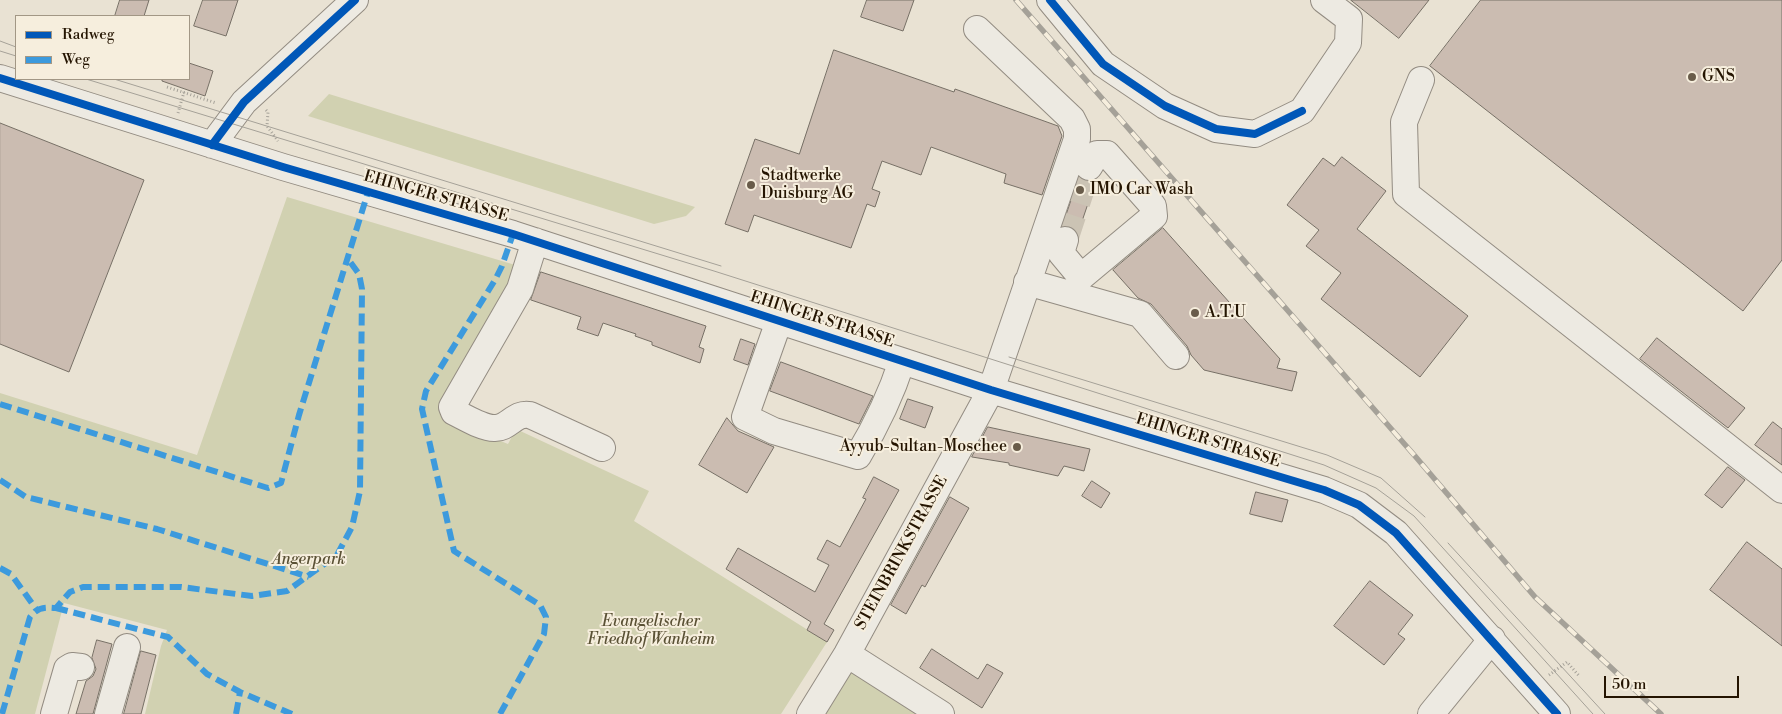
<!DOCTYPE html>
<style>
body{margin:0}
#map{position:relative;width:1782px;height:714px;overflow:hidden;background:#e9e2d3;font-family:"Libre Bodoni",serif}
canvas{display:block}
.legend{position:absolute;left:15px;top:15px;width:175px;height:65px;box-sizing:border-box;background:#f6eedd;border:1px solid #a29785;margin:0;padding:6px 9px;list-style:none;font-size:15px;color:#241401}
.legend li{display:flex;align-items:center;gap:10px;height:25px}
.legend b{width:25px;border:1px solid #a29785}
.scale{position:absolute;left:1604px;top:676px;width:135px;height:22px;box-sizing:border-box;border:2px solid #241401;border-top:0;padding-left:6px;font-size:15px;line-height:18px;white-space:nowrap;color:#241401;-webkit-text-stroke:4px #f6eedd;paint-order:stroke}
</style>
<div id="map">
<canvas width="1782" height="714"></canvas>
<ul class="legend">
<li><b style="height:6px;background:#0057b8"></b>Radweg</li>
<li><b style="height:6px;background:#3c9add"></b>Weg</li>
</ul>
<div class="scale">50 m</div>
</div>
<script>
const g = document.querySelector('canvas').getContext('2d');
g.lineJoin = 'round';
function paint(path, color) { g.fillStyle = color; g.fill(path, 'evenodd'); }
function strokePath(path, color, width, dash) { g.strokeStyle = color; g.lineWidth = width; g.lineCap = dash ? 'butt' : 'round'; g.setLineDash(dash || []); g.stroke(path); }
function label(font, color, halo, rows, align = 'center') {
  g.font = font + ' "Libre Bodoni",serif'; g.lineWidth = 4; g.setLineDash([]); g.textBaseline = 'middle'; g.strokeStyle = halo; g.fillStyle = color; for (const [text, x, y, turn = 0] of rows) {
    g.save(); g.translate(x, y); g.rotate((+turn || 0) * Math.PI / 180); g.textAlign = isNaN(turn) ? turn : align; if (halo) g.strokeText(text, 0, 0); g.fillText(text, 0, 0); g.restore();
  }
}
paint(new Path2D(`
 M 329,94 L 695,207 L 686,216 L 654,224 L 308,116 Z
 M 287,197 L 522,267 L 446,419 L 508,444 L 516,429 L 649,491 L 634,521 L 827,642 L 781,714 L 145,714 L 161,646 L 167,630 L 64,603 L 35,714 L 0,714 L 0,393 L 197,455 Z
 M 852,667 L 930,714 L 822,714 Z`), '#d1d1b1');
const building = new Path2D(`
 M 120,0 L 149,0 L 144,16 L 115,16 Z
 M 203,0 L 238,0 L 226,36 L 194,26 Z
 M 867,0 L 914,0 L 903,31 L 861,17 Z
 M 1351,0 L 1429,0 L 1399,38 Z
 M 1481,0 L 1782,0 L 1782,260 L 1743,311 L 1430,66 Z
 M 834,50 L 954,92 L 955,89 L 1058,126 L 1062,136 L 1042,195 L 1004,183 L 1006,174 L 931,147 L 921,175 L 882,161 L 872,189 L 880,192 L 875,207 L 867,204 L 851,248 L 754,215 L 748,232 L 725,224 L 755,139 L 799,154 Z
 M 189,63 L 213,71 L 205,96 L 162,81 L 162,79 L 189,79 Z
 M 0,123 L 144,180 L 69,372 L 0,344 Z
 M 1342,157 L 1386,191 L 1357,229 L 1468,316 L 1420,377 L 1321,299 L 1341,273 L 1306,246 L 1319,230 L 1287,205 L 1323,158 L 1334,166 Z
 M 1079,178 L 1088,182 L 1096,180 L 1078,233 L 1070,226 L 1063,225 Z
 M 1163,228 L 1280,359 L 1277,368 L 1297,372 L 1292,391 L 1204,370 L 1191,355 L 1187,346 L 1151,304 L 1138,298 L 1113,270 Z
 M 541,272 L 706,326 L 699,347 L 704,349 L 700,363 L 652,345 L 652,342 L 635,336 L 636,334 L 603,323 L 598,336 L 577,329 L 581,317 L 531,300 Z
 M 1657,338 L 1745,408 L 1728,428 L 1640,359 Z
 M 741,339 L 755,344 L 748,365 L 734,360 Z
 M 781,362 L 873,396 L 859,424 L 770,391 Z
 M 908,399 L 933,407 L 925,428 L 900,419 Z
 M 727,418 L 738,431 L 774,447 L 747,493 L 699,465 Z
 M 1773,422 L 1782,429 L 1782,465 L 1755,445 Z
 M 988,427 L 1090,449 L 1084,471 L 1064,466 L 1058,476 L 1009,465 L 1009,463 L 972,457 Z
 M 1728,467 L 1745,480 L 1722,508 L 1705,495 Z
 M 874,477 L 899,490 L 824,624 L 834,630 L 827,642 L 807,630 L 811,622 L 726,569 L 738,548 L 815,592 L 829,565 L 817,559 L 827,540 L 840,547 L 866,499 L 863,498 Z
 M 1092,481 L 1110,493 L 1101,508 L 1082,496 Z
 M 1256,492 L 1288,500 L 1282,522 L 1250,514 Z
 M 950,497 L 969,508 L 925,587 L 922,585 L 906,614 L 891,605 Z
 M 1747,542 L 1782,569 L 1782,646 L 1710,590 Z
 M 1370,581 L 1413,615 L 1398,634 L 1405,639 L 1384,665 L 1334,626 Z
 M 97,640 L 112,644 L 93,714 L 76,714 L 86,681 L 93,676 L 96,669 L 92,658 Z
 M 932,649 L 978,679 L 987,664 L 1003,673 L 982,708 L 920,668 Z
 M 141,651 L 156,655 L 141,714 L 124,714 Z`);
paint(building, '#cbbcb1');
strokePath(building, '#777066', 1);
strokePath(new Path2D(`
 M 1065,240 L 1089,167`), '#cbc3b4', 26, [26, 13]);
const minor = new Path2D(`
 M 1050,0 L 1103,64 L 1165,106 L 1216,129 L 1255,134 L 1302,111 L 1348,43 L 1349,19 L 1324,0
 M 0,78 L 283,167 L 513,234 L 991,390 L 1324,490 L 1359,505 L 1396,533 L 1557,714
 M 1421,80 L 1404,122 L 1406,194 L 1782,490
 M 212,145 L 244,102 L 355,0
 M 1065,240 L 1061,253 L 1081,277 L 1154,216 L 1153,206 L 1107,154 L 1097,154 L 1089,167
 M 535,241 L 520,289 L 452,407 L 454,412 C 465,417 482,428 494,428 C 509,429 514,412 530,415 L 602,448
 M 1027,282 L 1140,314 L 1176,356
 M 779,321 L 745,417 L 774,431 L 858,456 C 876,426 891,395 902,361
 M 847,654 L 941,714
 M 54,714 L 67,669 L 72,666 L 81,667
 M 108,714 L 127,647
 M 810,714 L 847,654 L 991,390 L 1077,139 L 1077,129 L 1072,119 L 977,29
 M 1431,714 L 1492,639`);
strokePath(minor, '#938c82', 28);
strokePath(new Path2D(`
 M 167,87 L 216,103
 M 266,110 L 268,112 L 267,126 L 278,141
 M 178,113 L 184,92
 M 1549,675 L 1567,662 L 1580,677`), '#a5a198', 3, [1, 2.5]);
strokePath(minor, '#edeae2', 26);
strokePath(new Path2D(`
 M 0,41 L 16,47
 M 0,51 L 16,56
 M 86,79 L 714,271 L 1324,465 L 1376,488 L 1414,516 L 1593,714
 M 114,79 L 721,266
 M 1009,357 L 1327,455 L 1381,478 L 1425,517
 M 1448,543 L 1605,714`), '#a5a198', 1);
const rail = new Path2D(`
 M 1016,0 L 1415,456 L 1535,597 L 1661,714`);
strokePath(rail, '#a5a198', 5.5);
strokePath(rail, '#f6eedd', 4, [11]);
strokePath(new Path2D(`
 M 0,404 L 268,488 L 281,483 L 299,415 L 368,192
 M 0,480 L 26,497 L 157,529 L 309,577
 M 0,568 L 11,574 L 36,609
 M 56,608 L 168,637 L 207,674 L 240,692 L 292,714
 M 2,714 L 30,617 C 38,607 44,607 56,608 L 70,592 L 83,587 L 181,587 L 252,596 L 287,591 L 337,555 L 352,527 L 360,491 L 362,289 L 359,274 L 348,259
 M 236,714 L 240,692
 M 500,714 L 544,634 L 546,617 L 540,605 L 454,551 L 422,409 L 426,391 L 495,280 L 502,266 L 513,234`), '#3c9add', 6, [12, 6]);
strokePath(new Path2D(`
 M 1050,0 L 1103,64 L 1165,106 L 1216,129 L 1255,134 L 1302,111
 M 0,78 L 283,167 L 513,234 L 991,390 L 1324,490 L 1359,505 L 1396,533 L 1557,714
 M 212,145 L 244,102 L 355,0`), '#0057b8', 8);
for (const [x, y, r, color] of [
 [1692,77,5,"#695c4a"],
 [751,185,5,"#695c4a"],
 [1080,190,5,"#695c4a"],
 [1195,313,5,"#695c4a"],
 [1017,447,5,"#695c4a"]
]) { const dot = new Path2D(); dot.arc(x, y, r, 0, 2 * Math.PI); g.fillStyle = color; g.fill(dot); strokePath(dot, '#f6eedd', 2); }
label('16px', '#241401', '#f6eedd', [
 ["GNS",1702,77],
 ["Stadtwerke",761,176],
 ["Duisburg AG",761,194],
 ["IMO Car Wash",1090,190],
 ["A.T.U",1205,313],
 ["Ayyub-Sultan-Moschee",1007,447,"right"]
], 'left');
label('16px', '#241401', '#f6eedd', [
 ["EHINGER STRASSE",436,197,16],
 ["EHINGER STRASSE",822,320,18],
 ["EHINGER STRASSE",1208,441,17],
 ["STEINBRINKSTRASSE",902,553,-61]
]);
label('italic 16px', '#5a5135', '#f6eedd', [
 ["Angerpark",309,560],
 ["Evangelischer",651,622],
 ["Friedhof Wanheim",651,640]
]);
</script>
